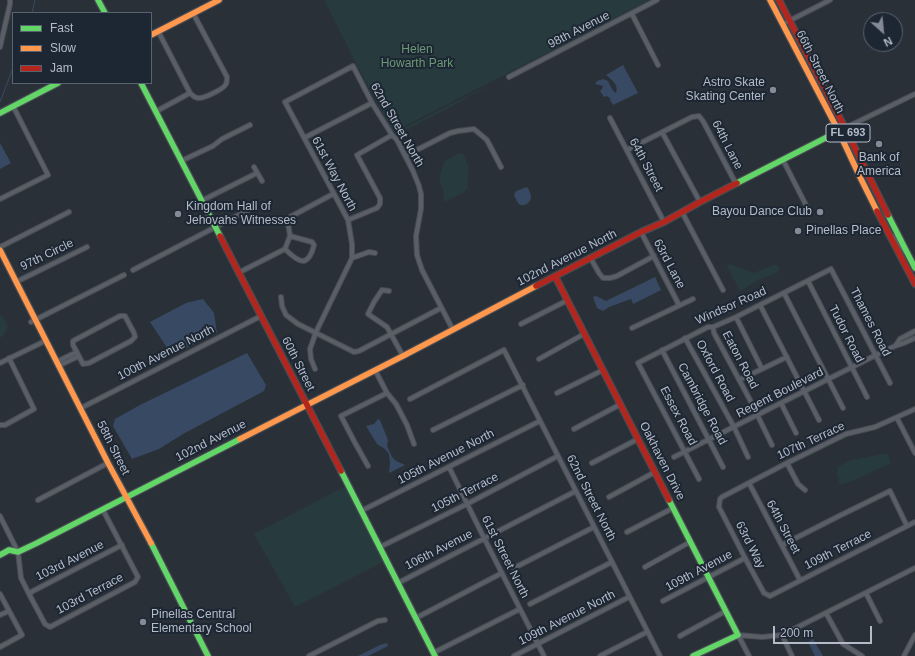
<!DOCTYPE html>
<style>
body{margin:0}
#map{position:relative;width:915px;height:656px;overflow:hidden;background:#2a3038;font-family:Arial,sans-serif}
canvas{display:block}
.legend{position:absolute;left:12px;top:12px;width:140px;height:72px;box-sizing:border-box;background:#1d2633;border:1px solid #59626f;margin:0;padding:5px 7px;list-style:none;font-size:12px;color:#b4bcc9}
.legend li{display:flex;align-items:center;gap:8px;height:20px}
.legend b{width:20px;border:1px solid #59626f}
.north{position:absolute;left:863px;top:12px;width:40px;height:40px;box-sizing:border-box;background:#1d2633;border:1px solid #59626f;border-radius:50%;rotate:153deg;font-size:11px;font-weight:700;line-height:16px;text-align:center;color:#b4bcc9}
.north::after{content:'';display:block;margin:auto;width:14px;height:18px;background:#848b96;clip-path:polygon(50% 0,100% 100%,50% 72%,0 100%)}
.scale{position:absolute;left:773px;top:626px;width:99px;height:18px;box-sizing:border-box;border:2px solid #b4bcc9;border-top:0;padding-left:5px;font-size:12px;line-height:14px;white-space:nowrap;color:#b4bcc9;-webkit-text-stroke:3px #1d2633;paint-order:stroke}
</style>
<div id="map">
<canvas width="915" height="656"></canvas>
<ul class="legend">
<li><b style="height:5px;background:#63d668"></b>Fast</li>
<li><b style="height:5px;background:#ff974d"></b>Slow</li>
<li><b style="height:5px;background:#b3261e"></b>Jam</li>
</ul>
<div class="north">N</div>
<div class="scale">200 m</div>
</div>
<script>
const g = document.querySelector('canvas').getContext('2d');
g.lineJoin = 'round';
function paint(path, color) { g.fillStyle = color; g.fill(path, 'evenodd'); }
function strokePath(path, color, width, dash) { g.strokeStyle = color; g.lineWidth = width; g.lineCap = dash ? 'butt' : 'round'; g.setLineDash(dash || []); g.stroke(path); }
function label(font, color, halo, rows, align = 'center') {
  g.font = font + ' Arial,sans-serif'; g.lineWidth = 4; g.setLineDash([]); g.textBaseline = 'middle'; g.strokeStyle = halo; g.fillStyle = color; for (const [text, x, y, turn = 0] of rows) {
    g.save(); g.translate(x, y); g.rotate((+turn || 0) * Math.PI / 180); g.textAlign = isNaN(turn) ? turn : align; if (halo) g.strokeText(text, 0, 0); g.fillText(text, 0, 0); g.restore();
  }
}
paint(new Path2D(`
 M 324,0 L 650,0 L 393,132 C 368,89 347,44 324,0 Z
 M 359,73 L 376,106 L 392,133 L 394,133 L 485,87 L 485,88 L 441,112 L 394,136 L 393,134 L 373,102 Z
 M 459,153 L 463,154 C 465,158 468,163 468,167 C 469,174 467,181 468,188 L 463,193 L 444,202 L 443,190 L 440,183 L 440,175 L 443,166 L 444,162 Z
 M 730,264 L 754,273 L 774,265 L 777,265 L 779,269 L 778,272 L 757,281 L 740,291 L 727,266 Z
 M 0,315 L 2,316 L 8,326 L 4,334 L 0,338 Z
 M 887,453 L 891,463 L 855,480 L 840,485 L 837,475 L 838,467 L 848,461 Z
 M 346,486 L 385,561 L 295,607 L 254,534 Z`), '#273a3e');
paint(new Path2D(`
 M 623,65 L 638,93 L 613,105 L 610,100 L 611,99 L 607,96 L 604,97 L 600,91 L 602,89 L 603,86 L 595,84 L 597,81 L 603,79 L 608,81 C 609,85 612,88 614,92 L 616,93 C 619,85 612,80 606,75 Z
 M 0,143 L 11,163 L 0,169 Z
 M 527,187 C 529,190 531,193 531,197 C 531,202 524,208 519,204 C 517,202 515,197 514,195 L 516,191 Z
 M 655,277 L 661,290 L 633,304 L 631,299 L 609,307 L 603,311 L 597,308 L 593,297 L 596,296 L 606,301 Z
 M 203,299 L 214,313 L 217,333 L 172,355 L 150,322 L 186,303 Z
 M 247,353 L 266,385 L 264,391 L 183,434 L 159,449 L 132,459 L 113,426 L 115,419 L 140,405 Z
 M 378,419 L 380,420 L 388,440 L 387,446 L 392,457 L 396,461 L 405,465 L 389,473 L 390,463 L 389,454 L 385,449 L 377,444 L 366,426 L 374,424 Z
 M 813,639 L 823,656 L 815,656 L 808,642 Z
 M 387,643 L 388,646 L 368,656 L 358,656 L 380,645 Z`), '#384963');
strokePath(new Path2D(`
 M 32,13 L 35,0
 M 0,102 L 13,68`), '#384963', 1);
const street = new Path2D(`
 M 632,14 L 658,65
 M 783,24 L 830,0
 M 158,31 L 190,93 C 192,95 195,98 198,98 C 203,99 224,89 226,84 C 227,82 227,79 227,77 L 193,13
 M 0,47 L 10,4 L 10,0
 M 509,77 L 657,0
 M 155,112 L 190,93
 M 610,118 L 664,222
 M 845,128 L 915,94
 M 662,132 L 700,202
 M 304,138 L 372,103
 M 627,150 L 692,117 L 699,116 L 703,121 L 736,184
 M 405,156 L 450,133 L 458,131 L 474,129 L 487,140 L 501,167
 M 783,160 L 810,213
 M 181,161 L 213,146 L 222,139 L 250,125
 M 254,167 L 262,181
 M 0,199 L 48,175 L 13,106
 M 201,201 L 257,173
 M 682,212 L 723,290
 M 348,220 L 377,208 L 380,204 L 380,198 L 357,155 L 392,135
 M 641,232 L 679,305
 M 890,235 C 898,237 899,246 905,252
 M 0,247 L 69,212
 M 285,249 C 298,262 308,269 314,245 L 312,242 L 290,236
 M 590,257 L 599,273 L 603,278 L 610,278 L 617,276 L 654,256
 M 352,258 L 369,252 L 375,253
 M 133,270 L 254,207
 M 238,273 L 285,249 L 290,236 L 288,223 L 290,217 L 333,194
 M 808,281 L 867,397
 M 16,282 L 87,247
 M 389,291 L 382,290 L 374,302 L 368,314 L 387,327 L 403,356
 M 784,293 L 843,408
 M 281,297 L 282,306 L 286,315 L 298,324 L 354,352 L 359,351 L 441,308
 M 760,305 L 819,420
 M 120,316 L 125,316 L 134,333 L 135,337 L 131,341 L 89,363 L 83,364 L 73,345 L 73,341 Z
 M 736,317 L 762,369
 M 31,322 L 124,275
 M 521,324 L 568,300
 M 713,327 L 714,333 L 750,400 L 772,445
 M 632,328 L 693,299
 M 685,338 L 734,427 L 748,457
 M 896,345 L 900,339 L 915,331
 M 662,350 L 723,467
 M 539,359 L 584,334
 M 56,362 L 77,352
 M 0,363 L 45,341
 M 58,366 L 79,356
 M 315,369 L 311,359 L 310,349 L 316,332 L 352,258 L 352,244 L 348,220 L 285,102 L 353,66 L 372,103 L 392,135 L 397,140 L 413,171 L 419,186 L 421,194 L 421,209 L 416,236 L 417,255 L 422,270 L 453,330
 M 375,370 L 387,393 L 396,404 L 407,425 L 414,444
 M 739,380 L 787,357
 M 557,393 L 603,370
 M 410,399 L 504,350 L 660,656
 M 781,403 L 796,433
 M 81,408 L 261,316
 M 915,409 L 875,427 L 846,434 L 787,463 L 722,497 L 720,499 L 719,507 L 745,558 L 764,593 L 770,596 L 915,522
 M 897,418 L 915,453
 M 0,425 L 5,425 L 34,409 L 9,358
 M 574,429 L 621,404
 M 433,430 L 523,385
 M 674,457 L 876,355 L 895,346 L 904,343 L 915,338
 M 592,463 L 638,439
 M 787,463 L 798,484 L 805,490
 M 368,466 L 354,441 L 341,416 L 387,393
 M 449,467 L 484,538 L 544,656
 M 699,479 L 638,363 L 708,327 L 713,327 L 736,317 L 831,269 L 890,383
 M 749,483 L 800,580
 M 609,497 L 655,472
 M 38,500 L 108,463
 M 361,511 L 540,421
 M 0,516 L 18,552 L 21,578 L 29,594 L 45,624 L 50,627 L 135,582 L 138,577 L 103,510
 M 627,532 L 673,508
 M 782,545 L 839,516 L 890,491 L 907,526
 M 380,547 L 467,504 L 558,456
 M 645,567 L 690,542
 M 514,568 L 594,527
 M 398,583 L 576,491
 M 866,593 L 880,621
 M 0,594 L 22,635 L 0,647
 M 29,594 L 33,591 L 122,545
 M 663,601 L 745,558
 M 530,604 L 612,562
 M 826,613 L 843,644 L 862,656
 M 0,615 L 9,611
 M 416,618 L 502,573
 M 738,635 L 762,637 L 782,635 L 915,568
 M 738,635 L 749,656
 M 782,635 L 792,656
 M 680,636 L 726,611
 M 433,653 L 520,609
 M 309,656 L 378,621 L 385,620
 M 514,656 L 629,597
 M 600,656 L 647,632
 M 904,656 L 915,635`);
const fast = new Path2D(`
 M 98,0 L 105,13
 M 141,83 L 220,236
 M 0,113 L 58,83
 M 737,183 L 845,128
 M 888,215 L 915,268
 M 341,471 L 435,656
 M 669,500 L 738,635 L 693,656
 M 151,543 L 208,656
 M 0,555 L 9,550 L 18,552 L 37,543 L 240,439`);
const slow = new Path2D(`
 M 770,0 L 839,132 L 860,177 L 877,211
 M 151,35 L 219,0
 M 0,250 L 108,463 L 151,543
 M 240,439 L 403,356 L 536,286`);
const jam = new Path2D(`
 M 779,0 L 845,128 L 888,215
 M 877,211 L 915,284
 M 220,236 L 341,471
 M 555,276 L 669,500
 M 536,286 L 641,232 L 664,222 L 700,202 L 737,183`);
strokePath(street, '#484c53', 6);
strokePath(fast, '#484c53', 8);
strokePath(slow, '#484c53', 8);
strokePath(jam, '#484c53', 8);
strokePath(street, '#5a5e66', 4);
strokePath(fast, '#63d668', 5.5);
strokePath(slow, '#ff974d', 5.5);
strokePath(jam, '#b3261e', 5.5);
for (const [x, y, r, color] of [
 [773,90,4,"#848b96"],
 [879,144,4,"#848b96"],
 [820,212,4,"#848b96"],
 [178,214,4,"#848b96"],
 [798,231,4,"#848b96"],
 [143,622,4,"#848b96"]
]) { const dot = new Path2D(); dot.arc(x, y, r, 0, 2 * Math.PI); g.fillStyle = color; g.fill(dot); strokePath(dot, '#1d2633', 1.5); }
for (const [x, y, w] of [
 [848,133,44]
]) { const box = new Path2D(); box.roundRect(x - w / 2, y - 9, w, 18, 3); g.fillStyle = '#1d2633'; g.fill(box); strokePath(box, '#b4bcc9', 1); }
label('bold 11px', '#b4bcc9', null, [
 ["FL 693",848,133]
]);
label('12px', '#b4bcc9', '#1d2633', [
 ["98th Avenue",579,30,-27],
 ["66th Street North",820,72,63],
 ["62nd Street North",397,125,60],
 ["64th Lane",727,145,63],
 ["64th Street",646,165,62],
 ["61st Way North",334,174,62],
 ["97th Circle",47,255,-26],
 ["102nd Avenue North",567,258,-27],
 ["63rd Lane",669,264,62],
 ["Windsor Road",731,306,-24],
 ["Thames Road",870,322,63],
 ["Tudor Road",846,334,63],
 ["100th Avenue North",166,353,-27],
 ["Eaton Road",740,360,62],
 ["60th Street",298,364,63],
 ["Oxford Road",715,371,62],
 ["Regent Boulevard",780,393,-27],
 ["Cambridge Road",702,404,62],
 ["Essex Road",678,416,62],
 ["102nd Avenue",211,441,-27],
 ["107th Terrace",811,441,-25],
 ["58th Street",113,448,63],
 ["105th Avenue North",446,457,-27],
 ["Oakhaven Drive",662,461,63],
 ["105th Terrace",465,493,-27],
 ["62nd Street North",591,498,63],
 ["64th Street",783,527,62],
 ["63rd Way",750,545,63],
 ["106th Avenue",439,550,-27],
 ["109th Terrace",838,550,-27],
 ["61st Street North",505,557,63],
 ["103rd Avenue",70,561,-27],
 ["109th Avenue",699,571,-28],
 ["103rd Terrace",90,594,-28],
 ["109th Avenue North",567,618,-27]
]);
label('12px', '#6b9a76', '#1d2633', [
 ["Helen",417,50],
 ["Howarth Park",417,64]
]);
label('12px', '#b4bcc9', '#1d2633', [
 ["Astro Skate",765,83,"right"],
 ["Skating Center",765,97,"right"],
 ["Bank of",879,158,"center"],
 ["America",879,172,"center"],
 ["Kingdom Hall of",186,207],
 ["Jehovahs Witnesses",186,221],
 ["Bayou Dance Club",812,212,"right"],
 ["Pinellas Place",806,231],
 ["Pinellas Central",151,615],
 ["Elementary School",151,629]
], 'left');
</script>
